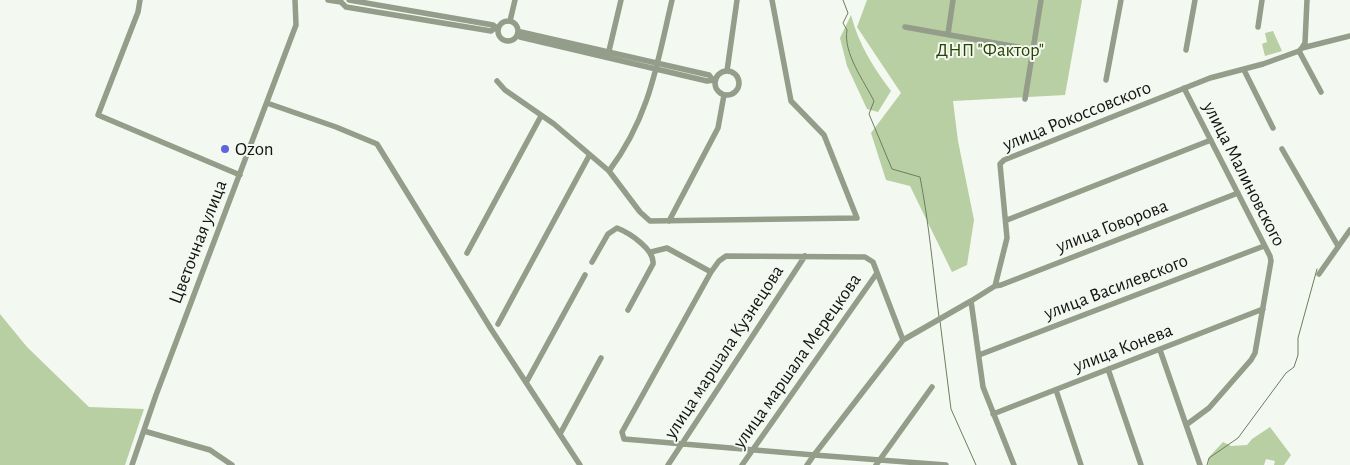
<!DOCTYPE html>
<meta charset="utf-8">
<style>
body{margin:0}
canvas{display:block;background:#f3f8f0}
</style>
<canvas width="1350" height="465"></canvas>
<script>
const g = document.querySelector('canvas').getContext('2d');
g.lineJoin = 'round';
function paint(path, color) { g.fillStyle = color; g.fill(path, 'evenodd'); }
function strokePath(path, color, width, dash) { g.strokeStyle = color; g.lineWidth = width; g.lineCap = dash ? 'butt' : 'round'; g.setLineDash(dash || []); g.stroke(path); }
function label(font, color, halo, rows, align = 'center') {
  g.font = font + ' "Alegreya Sans",sans-serif'; g.lineWidth = 4; g.setLineDash([]); g.textBaseline = 'middle'; g.strokeStyle = halo; g.fillStyle = color; for (const [text, x, y, turn = 0] of rows) {
    g.save(); g.translate(x, y); g.rotate((+turn || 0) * Math.PI / 180); g.textAlign = isNaN(turn) ? turn : align; if (halo) g.strokeText(text, 0, 0); g.fillText(text, 0, 0); g.restore();
  }
}
paint(new Path2D(`
 M 867,0 L 1082,0 L 1065,95 L 953,101 L 958,141 L 974,220 L 967,265 L 952,272 L 910,186 L 886,180 L 871,133 L 901,93 L 857,27 Z
 M 851,15 C 859,45 873,67 891,91 L 878,112 L 867,109 L 847,66 L 840,38 Z
 M 1273,31 L 1282,51 L 1265,56 L 1262,44 L 1267,42 L 1265,33 Z
 M 0,314 L 27,347 L 89,407 L 144,409 L 125,465 L 0,465 Z
 M 1270,427 L 1291,455 L 1284,465 L 1274,465 L 1275,461 L 1266,459 L 1264,465 L 1208,465 L 1209,457 L 1223,442 L 1231,446 L 1247,445 L 1252,439 Z`), '#b8cfa3');
strokePath(new Path2D(`
 M 843,0 L 848,13 L 843,23 L 847,30 C 843,53 864,81 874,101 L 869,114 L 892,169 L 920,177 C 929,223 933,270 939,317
 M 940,321 L 951,409 L 976,465
 M 1207,465 L 1209,458 L 1238,438 L 1286,373 L 1294,367 L 1298,355 L 1298,338 L 1317,269`), '#6d7d5e', 1);
strokePath(new Path2D(`
 M 140,0 L 138,12 L 98,115 L 240,175
 M 328,0 L 341,2
 M 349,0 L 493,25 L 498,29
 M 341,2 L 346,7 L 491,31 L 495,28
 M 510,21 L 515,0
 M498 31a10 10 0 1 1 20 0a10 10 0 1 1-20 0Z
 M 905,27 L 1034,50
 M 1258,27 L 1262,0
 M 518,33 L 521,32 L 709,75 L 712,79
 M 519,34 L 520,37 L 707,81 L 715,80
 M 948,34 L 953,0
 M 1302,48 L 1305,43 L 1307,0
 M 1186,50 L 1195,0
 M 608,55 L 621,0
 M 1244,70 L 1273,128
 M715 83a12 12 0 1 1 24 0a12 12 0 1 1-24 0Z
 M 727,71 L 737,0
 M 1106,80 L 1121,0
 M 497,81 L 505,90 L 554,124 L 609,171 L 640,212 L 650,221 L 857,218 L 824,135 L 791,101 L 772,0
 M 1184,88 L 1270,256 L 1271,261 L 1255,353 L 1251,360 L 1209,408 L 1186,425
 M 1321,92 L 1299,51 L 1302,48 L 1350,36
 M 1025,99 L 1041,0
 M 267,103 L 336,127 L 377,144 L 491,329 L 580,465
 M 1282,149 L 1338,246
 M 609,171 C 650,116 657,64 672,0
 M 1007,220 L 1211,140
 M 669,221 L 718,128 L 724,95
 M 651,252 L 667,248 L 711,272
 M 467,253 L 541,116
 M 726,256 L 865,257 L 873,262 L 903,340 L 814,455 L 624,439 L 622,432 L 711,272 L 719,261 Z
 M 592,262 L 608,234 L 617,228 C 630,233 655,250 653,264 L 628,310
 M 1319,274 L 1350,230
 M 995,286 L 1001,285 L 1238,193
 M 498,324 L 589,156
 M 903,340 L 971,301
 M 1160,350 L 1200,465
 M 979,355 L 1264,246
 M 1108,369 L 1141,465
 M 527,381 L 585,275
 M 1056,390 L 1081,465
 M 993,414 L 1263,309
 M 144,431 L 210,450 L 232,465
 M 560,434 L 601,358
 M 132,465 L 156,395 L 296,25 L 295,0
 M 668,465 L 805,256
 M 742,465 L 877,273
 M 807,465 L 814,455 L 946,465
 M 876,465 L 932,387
 M 1014,465 L 983,387 L 971,301 L 995,286 L 1007,238 L 1000,164 L 1004,160 L 1210,78 L 1263,64 L 1299,51`), '#939d8a', 5.5);
for (const [x, y, r, color] of [
 [225,149,5,"#5c65dd"]
]) { const dot = new Path2D(); dot.arc(x, y, r, 0, 2 * Math.PI); g.fillStyle = color; g.fill(dot); strokePath(dot, '#f3f8f0', 2); }
label('19px', '#294300', '#f3f8f0', [
 ["ДНП \"Фактор\"",990,50]
]);
label('19px', '#131512', '#f3f8f0', [
 ["улица Рокоссовского",1077,116,-22],
 ["улица Малиновского",1244,174,63],
 ["улица Говорова",1112,226,-21],
 ["Цветочная улица",198,242,-69],
 ["улица Василевского",1116,287,-21],
 ["улица Конева",1123,348,-21],
 ["улица маршала Кузнецова",724,352,-57],
 ["улица маршала Мерецкова",797,361,-55]
]);
label('19px', '#131512', '#f3f8f0', [
 ["Ozon",235,149]
], 'left');
</script>
